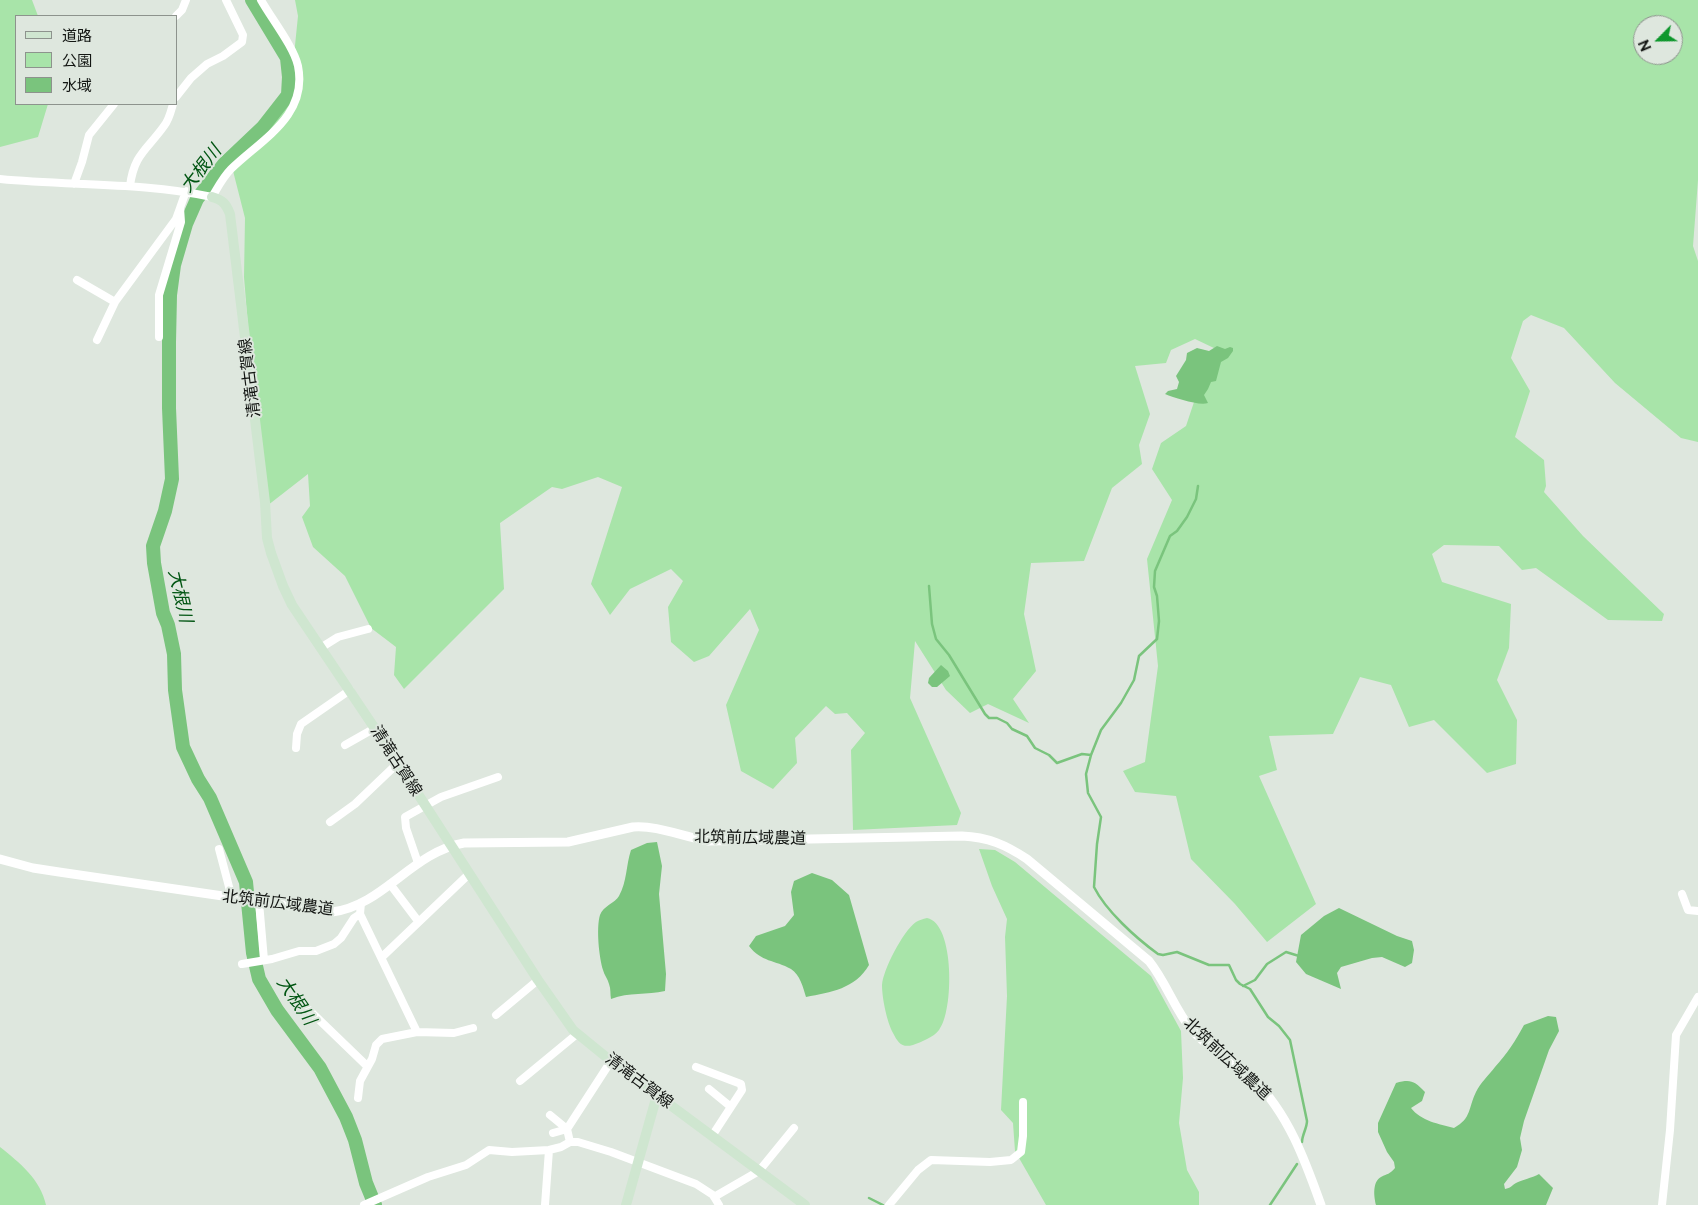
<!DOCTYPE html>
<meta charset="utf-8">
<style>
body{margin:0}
#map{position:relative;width:1698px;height:1205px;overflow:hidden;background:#dee7de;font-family:Raleway,"Noto Sans JP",sans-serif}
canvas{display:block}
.legend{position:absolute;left:15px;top:15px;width:162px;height:90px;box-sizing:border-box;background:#dee7de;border:1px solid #8d938d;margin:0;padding:6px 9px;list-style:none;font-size:15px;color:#131613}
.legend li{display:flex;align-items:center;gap:10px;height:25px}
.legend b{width:25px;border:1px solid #8d938d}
.north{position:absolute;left:1633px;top:15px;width:50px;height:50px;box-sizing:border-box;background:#dee7de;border:1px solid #8d938d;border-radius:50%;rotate:247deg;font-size:14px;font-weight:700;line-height:20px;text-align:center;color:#131613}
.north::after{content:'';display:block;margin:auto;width:18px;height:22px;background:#0d972c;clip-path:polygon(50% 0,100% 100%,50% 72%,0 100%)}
</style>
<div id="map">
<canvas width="1698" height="1205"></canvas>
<ul class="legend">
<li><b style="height:6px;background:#cfe6d0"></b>道路</li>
<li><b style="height:14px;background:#a8e4a9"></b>公園</li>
<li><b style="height:14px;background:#7ac47d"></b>水域</li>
</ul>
<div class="north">N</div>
</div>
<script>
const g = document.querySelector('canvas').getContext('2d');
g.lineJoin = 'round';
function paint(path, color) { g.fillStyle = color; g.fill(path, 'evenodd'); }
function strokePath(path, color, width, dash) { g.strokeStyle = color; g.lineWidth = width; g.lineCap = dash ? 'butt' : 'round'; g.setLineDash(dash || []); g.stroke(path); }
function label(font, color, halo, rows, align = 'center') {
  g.font = font + ' Raleway,"Noto Sans JP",sans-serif'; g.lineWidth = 4; g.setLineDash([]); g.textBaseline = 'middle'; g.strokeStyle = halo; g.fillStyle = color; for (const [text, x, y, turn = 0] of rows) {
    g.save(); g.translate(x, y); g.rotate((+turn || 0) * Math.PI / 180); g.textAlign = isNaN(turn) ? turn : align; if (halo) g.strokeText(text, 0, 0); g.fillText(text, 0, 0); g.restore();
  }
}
paint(new Path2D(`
 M 0,0 L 32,0 L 38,16 L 16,16 L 16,104 L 48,104 L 38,137 L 0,147 Z
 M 295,0 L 1698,0 L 1698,180 L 1693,246 L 1698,261 L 1698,442 L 1681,438 L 1615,383 L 1564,328 L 1531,315 L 1523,321 L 1511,358 L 1530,391 L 1515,437 L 1544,460 L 1546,486 L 1544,492 L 1583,536 L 1664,614 L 1662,621 L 1608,620 L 1536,568 L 1522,570 L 1499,546 L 1444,545 L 1432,554 L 1442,582 L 1511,604 L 1509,648 L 1497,680 L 1517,720 L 1516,764 L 1487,773 L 1434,720 L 1409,727 L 1391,685 L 1360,677 L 1333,734 L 1269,736 L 1277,770 L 1259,776 L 1316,904 L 1267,942 L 1235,904 L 1191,859 L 1176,796 L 1135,792 L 1123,771 L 1145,762 L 1158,666 L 1147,559 L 1172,500 L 1152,469 L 1161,443 L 1186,426 L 1206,366 L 1216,349 L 1195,339 L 1171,350 L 1166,363 L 1135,366 L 1150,414 L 1139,445 L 1142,464 L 1112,488 L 1084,561 L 1031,563 L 1024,614 L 1036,671 L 1013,699 L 1029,723 L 988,704 L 970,713 L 946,690 L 915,641 L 910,698 L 961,813 L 957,825 L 853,830 L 851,750 L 865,733 L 847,713 L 835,714 L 826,706 L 795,738 L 797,763 L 773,789 L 741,771 L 726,705 L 759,630 L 750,609 L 709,656 L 694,662 L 671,642 L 668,607 L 683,581 L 671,569 L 630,589 L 610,615 L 591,584 L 622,487 L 598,477 L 562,489 L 552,487 L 500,523 L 504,589 L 404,689 L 394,675 L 396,647 L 371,628 L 345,576 L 313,547 L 302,517 L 310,506 L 308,474 L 263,509 L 244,277 L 245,218 L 231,163 L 289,104 L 298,16 ZM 1643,25 L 1673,25 L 1673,55 L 1643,55 Z
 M 979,849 L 995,850 L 1015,862 L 1151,976 L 1181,1031 L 1183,1078 L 1179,1123 L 1187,1170 L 1199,1192 L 1199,1205 L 1046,1205 L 1015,1151 L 1013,1123 L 1001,1110 L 1007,996 L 1005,937 L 1007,919 L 992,886 Z
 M 927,918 C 955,923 954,1012 939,1030 C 934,1037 921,1042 913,1045 C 902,1048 898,1043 893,1033 C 887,1022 882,998 882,985 C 883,970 903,931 916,922 C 919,920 923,919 927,918 Z
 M 0,1147 C 19,1162 41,1180 46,1205 L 0,1205 Z`), '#a8e4a9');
paint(new Path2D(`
 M 1217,346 L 1225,349 L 1230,347 L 1233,348 L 1233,351 L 1228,358 L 1221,362 L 1216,381 L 1211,382 L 1208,389 L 1204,395 L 1208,403 C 1199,406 1175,398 1165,394 L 1168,391 L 1177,389 L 1179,382 L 1176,376 L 1186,360 L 1187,353 L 1197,348 L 1209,351 Z
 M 941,665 L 948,671 L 950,676 L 937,687 L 932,687 L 928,683 L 929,678 Z
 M 657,842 L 662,866 L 659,894 L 666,974 L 665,991 C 647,995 629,992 611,999 C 610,994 611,989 609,984 C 608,979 604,975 603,970 C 599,957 596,928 600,915 C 603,906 615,903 619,896 C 627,882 626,865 631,850 L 647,843 Z
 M 812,873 L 832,880 L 849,895 L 869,965 C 855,989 831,992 806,997 C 803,987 800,975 791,969 C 775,960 761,962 749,946 L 756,936 L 785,926 L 794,915 L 791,892 L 794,881 Z
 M 1339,908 L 1397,936 L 1412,941 L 1414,950 L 1412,963 L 1405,967 L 1382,957 L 1372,958 L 1341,967 L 1337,973 L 1341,989 L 1306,974 L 1296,962 L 1301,935 L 1324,916 Z
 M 1548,1016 L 1556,1017 L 1559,1031 L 1549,1050 L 1524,1121 L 1520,1138 L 1522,1150 L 1517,1167 L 1504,1184 L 1505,1189 C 1511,1188 1511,1186 1516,1183 C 1521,1180 1532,1178 1539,1174 L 1553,1188 L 1546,1205 L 1376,1205 C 1374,1197 1372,1182 1381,1177 C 1388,1173 1389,1175 1395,1168 L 1394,1162 L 1387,1152 L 1378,1132 L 1378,1123 L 1396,1083 C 1411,1079 1414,1081 1425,1092 L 1422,1101 L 1411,1108 C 1421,1121 1439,1124 1454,1128 C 1472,1118 1468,1108 1476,1092 C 1480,1083 1489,1075 1495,1067 C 1507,1054 1516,1040 1524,1025 Z`), '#7ac47d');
strokePath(new Path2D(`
 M 1198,486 L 1196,499 L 1187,517 L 1177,531 L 1170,536 L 1155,571 L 1154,587 L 1157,596 L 1159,621 L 1157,639 L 1139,656 L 1134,680 L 1121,703 L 1101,730 L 1091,755 L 1086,774 L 1088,793 L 1101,817 L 1097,844 L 1094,887 C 1106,911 1136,938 1158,954 L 1163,955 L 1177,952 L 1209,965 L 1229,965 L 1236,980 L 1240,984 L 1250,989 L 1268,1017 L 1279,1026 L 1290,1040 L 1307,1121 C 1307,1128 1302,1135 1302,1142
 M 929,586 L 932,624 L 936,639 L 949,655 L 985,714 L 989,718 L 997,718 L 1007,723 L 1012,729 L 1027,736 L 1035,748 L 1049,755 L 1057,763 L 1082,754 L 1091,755
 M 1243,986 L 1255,980 L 1267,964 L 1286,952 L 1299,956
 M 869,1198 L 883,1205
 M 1270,1205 L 1297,1164`), '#7ac47d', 2.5);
strokePath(new Path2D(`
 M 252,0 L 287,58 L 289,77 L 288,95 L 263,127 L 224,164 L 197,199 L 186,224 L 174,265 L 170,295 L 169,342 L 169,408 L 172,479 L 165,511 L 153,546 L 154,563 L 163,613 L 168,625 L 174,654 L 175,690 L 183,747 L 198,779 L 210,798 L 246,882 L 253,953 L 259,979 L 277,1010 L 320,1068 L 346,1117 L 355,1140 L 366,1183 L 375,1205`), '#7ac47d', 14);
strokePath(new Path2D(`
 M 176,16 L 182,10 L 186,0
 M 176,97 L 191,78 L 207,64 L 223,56 L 242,42 L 243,35 L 226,0
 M 0,179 C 71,186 142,182 212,197 C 218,187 223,177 231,169 C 262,139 308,116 298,66 C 294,47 271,18 261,0
 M 74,184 L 82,162 L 89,135 L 114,104
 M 130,186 C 134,154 147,150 164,126 C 169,120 171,111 173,104
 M 77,280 L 115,302
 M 159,337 L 159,295 L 181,222 L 180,208 L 186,191
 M 97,340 L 115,302 L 176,219 L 180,208
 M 322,647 L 338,637 L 368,629
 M 345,745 L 375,728
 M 296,748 L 297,734 L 301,724 L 350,690
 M 330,822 L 355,804 L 398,763
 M 219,849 L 232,898
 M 418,863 L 406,828 L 405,817 L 441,797 L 498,777
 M 390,884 L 418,921
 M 1682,894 L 1688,910 L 1698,911
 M 259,902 L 264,960
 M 361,903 L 360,914 L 417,1032
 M 382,957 L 469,874
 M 242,964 L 272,959 L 299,951 L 316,951 L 334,944 L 341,938 L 354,918 L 360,914
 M 309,1010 L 367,1066
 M 496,1015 L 538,980
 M 696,1067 L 741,1084 L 742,1090 L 712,1136
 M 520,1081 L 577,1034
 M 709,1089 L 731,1107
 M 358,1098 L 360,1081 L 372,1059 L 376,1045 L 382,1039 L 417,1032 L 454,1033 L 473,1028
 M 550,1115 L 567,1129
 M 553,1133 L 567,1129
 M 570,1142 L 567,1129 L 611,1061
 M 714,1197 L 759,1171 L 794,1128
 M 364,1205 L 428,1177 L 466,1165 L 489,1150 L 512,1152 L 549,1150 L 561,1147 L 570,1142 L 578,1142 L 611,1152 L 696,1184 L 713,1195 L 719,1205
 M 545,1205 L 549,1150
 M 889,1205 L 918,1170 L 931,1160 L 990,1162 L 1011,1160 L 1021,1152 L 1023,1136 L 1023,1102
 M 1662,1205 L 1670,1130 L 1676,1035 L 1698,997`), '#fff', 8);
strokePath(new Path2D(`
 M 0,859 L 33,868 L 59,872 L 332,912 C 383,906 412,852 464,843 L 568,842 L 633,827 C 658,825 683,837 709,841 L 962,836 C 988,837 1006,845 1027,859 L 1149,961 C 1166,982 1174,1008 1191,1029 C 1208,1049 1234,1061 1253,1079 C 1288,1113 1305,1160 1321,1205`), '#fff', 9);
strokePath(new Path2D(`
 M 212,197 C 223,200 226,204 230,214 L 265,502 L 267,538 L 271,553 L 283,586 L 292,605 L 398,763 L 538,980 L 573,1030 L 611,1061 L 805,1205
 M 626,1205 L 657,1095`), '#cfe6d0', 10);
label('16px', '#131613', '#dee7de', [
 ["清滝古賀線",250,378,-97],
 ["清滝古賀線",396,761,57],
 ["北筑前広域農道",750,838,1],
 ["北筑前広域農道",278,903,7],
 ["北筑前広域農道",1227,1059,43],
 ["清滝古賀線",639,1081,37]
]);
label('italic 18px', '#005512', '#dee7de', [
 ["大根川",201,169,-52],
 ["大根川",180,596,77],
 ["大根川",296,1001,56]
]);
</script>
